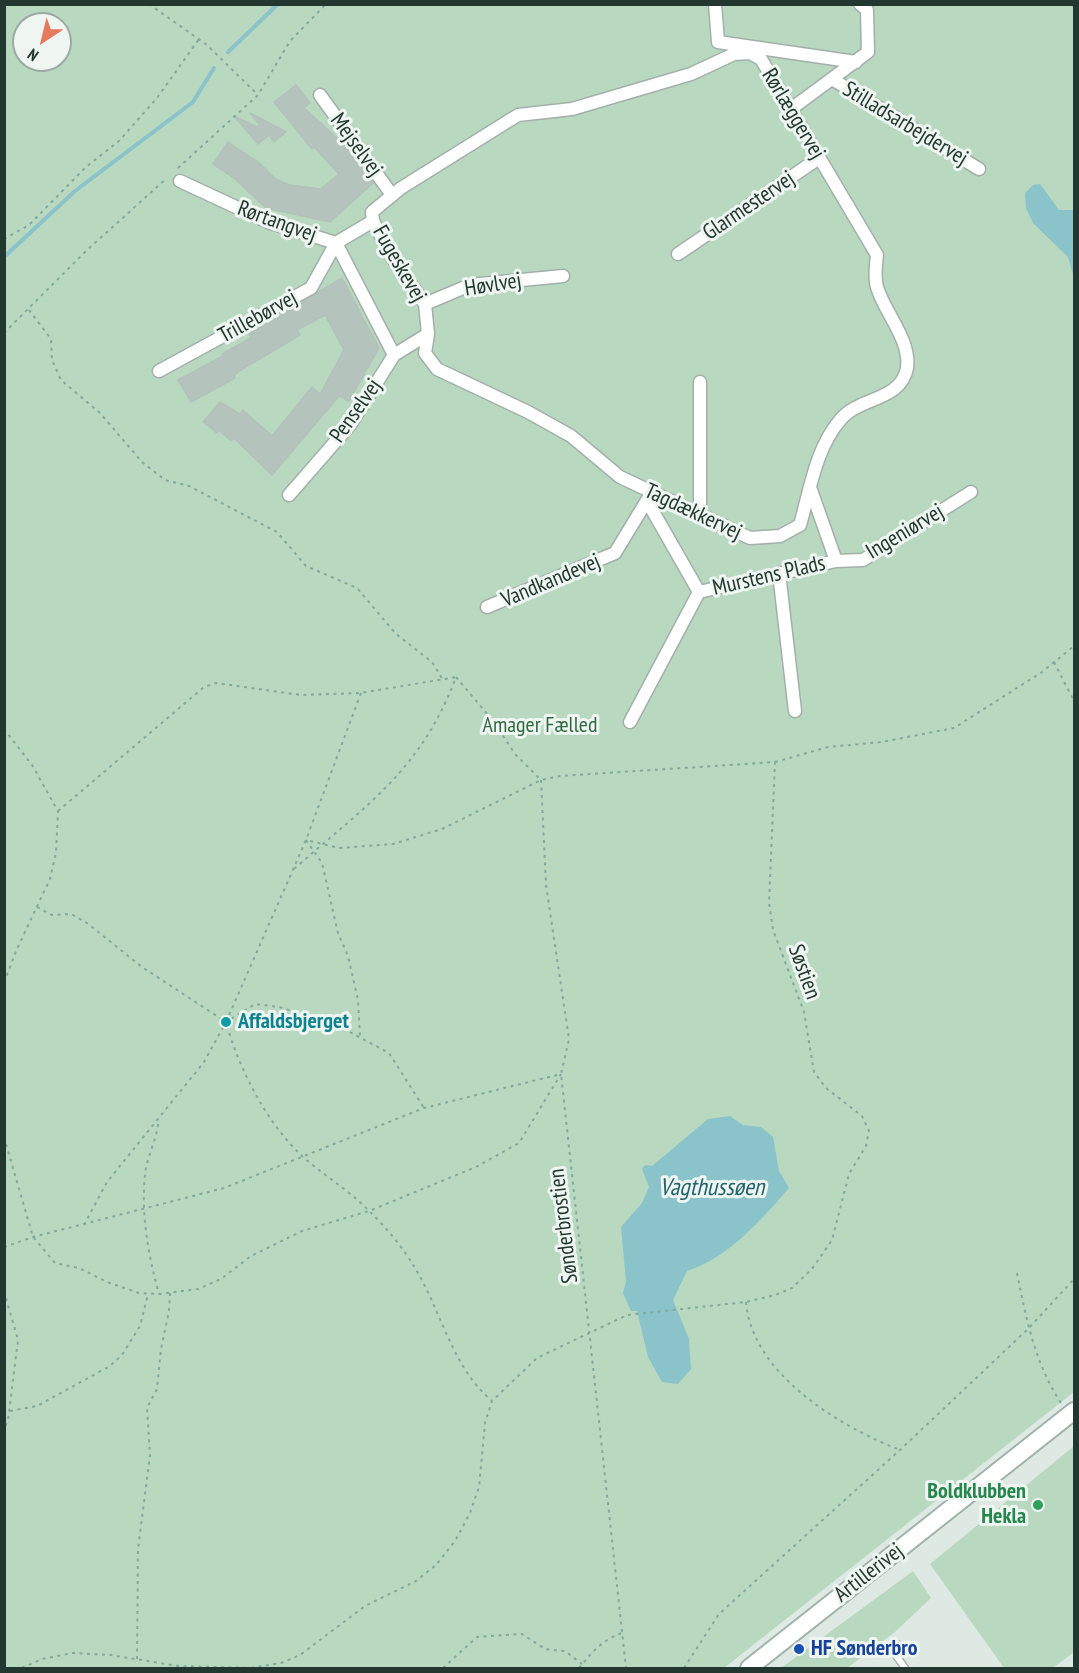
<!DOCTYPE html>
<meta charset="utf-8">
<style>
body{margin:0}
#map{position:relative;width:1079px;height:1673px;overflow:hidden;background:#dfe9e4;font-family:"PT Sans Narrow",sans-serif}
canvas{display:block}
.frame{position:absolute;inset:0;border:6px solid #223730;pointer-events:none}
.north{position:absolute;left:12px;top:12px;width:60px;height:60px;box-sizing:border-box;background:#eff6f2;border:2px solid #9daaa4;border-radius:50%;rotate:215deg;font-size:16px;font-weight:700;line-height:24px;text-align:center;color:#223730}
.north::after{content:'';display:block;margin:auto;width:21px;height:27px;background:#e57a61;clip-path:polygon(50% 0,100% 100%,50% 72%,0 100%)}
</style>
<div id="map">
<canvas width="1079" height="1673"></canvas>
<div class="frame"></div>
<div class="north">N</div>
</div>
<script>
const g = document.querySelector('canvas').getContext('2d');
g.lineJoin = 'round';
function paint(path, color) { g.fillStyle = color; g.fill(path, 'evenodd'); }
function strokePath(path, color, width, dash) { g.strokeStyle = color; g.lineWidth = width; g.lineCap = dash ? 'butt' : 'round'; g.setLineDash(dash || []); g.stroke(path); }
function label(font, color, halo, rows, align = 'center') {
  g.font = font + ' "PT Sans Narrow",sans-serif'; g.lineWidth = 6; g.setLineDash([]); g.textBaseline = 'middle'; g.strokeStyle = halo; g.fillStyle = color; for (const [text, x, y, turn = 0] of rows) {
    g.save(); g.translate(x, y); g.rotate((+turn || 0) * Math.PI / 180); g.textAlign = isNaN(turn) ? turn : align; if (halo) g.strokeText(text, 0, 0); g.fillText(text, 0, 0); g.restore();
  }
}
paint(new Path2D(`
 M 5,5 L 1074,5 L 1074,1392 L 724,1668 L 5,1668 ZM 24,24 L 60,24 L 60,60 L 24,60 Z
 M 1074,1446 L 1074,1652 L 1053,1668 L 1004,1668 L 930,1564 Z
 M 913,1571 L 931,1598 L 895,1632 L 847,1668 L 781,1668 Z`), '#b9d8c0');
paint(new Path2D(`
 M 1040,184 L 1059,210 L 1074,210 L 1074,278 L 1068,257 L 1033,223 L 1026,208 L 1025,193 L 1033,185 Z
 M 730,1116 L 743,1125 L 761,1127 L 773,1137 L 779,1171 L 789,1188 C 761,1220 728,1258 687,1271 L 673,1300 L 689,1339 L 691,1369 L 678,1384 L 662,1382 L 648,1357 L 637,1311 L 631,1311 L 623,1293 L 626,1281 L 621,1227 L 642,1203 L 649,1187 L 642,1169 L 645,1165 L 652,1166 L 708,1119 Z`), '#8bc3ca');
strokePath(new Path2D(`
 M 228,52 L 278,4
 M 4,257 L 75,191 L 193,102 L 214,68`), '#8bc3ca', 4);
const building = new Path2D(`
 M 296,85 L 310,103 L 304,108 L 339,140 L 341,138 L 373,183 L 330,222 L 266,208 L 235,179 L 213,164 L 228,142 L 258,162 L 277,180 L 290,185 L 321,189 L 339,174 L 314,147 L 312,149 L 274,102 Z
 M 250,113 L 271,124 L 286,132 L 274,142 L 269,135 L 258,144 L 234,116 L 257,127 L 260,125 Z
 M 342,278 L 379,348 L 349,401 L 339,396 L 272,475 L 234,438 L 231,441 L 219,430 L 217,433 L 203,422 L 220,402 L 240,414 L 243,410 L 272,436 L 312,387 L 320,394 L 344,350 L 325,315 L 297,330 L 300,335 L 239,371 L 234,376 L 235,378 L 191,402 L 178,380 L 223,356 L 222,354 L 251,338 L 249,334 Z`);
paint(building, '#b5c3bd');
strokePath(building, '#b2c2ba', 1.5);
const lane = new Path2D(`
 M 900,1645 L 895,1654 L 905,1668`);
const street = new Path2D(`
 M 715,4 L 718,42 L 856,62
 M 750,53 L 761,59 L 877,255 C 876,264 874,277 877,287 C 884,312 911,340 907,368 C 901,401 859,397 841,419 C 816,447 810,490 800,525 L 780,536 L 750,538 L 620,477 L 571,436 L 528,412 L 437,369 L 425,353 L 428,334 L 425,304 L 393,259 L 373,221 L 372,212 L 401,188 L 518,115 L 572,109 L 691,74 L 734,54 Z
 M 832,79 L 979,169
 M 320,95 L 392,195
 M 791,109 L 868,52 L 867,10 L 860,4
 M 180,181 L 268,222 L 336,243 L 373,221
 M 336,243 L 394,355
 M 678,254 L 819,158
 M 425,304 L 470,285 L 563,276
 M 159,371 L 311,288 L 336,243
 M 289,495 L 350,425 L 394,355 L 428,334
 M 700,515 L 700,382
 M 836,561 L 863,560 L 971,492
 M 779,573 L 795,711
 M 699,592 L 836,561 L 811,490
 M 487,607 L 615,553 L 649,497
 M 630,722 L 699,592 L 647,501`);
const secondary = new Path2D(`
 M 749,1668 L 1074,1411`);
strokePath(lane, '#a3b0aa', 9);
strokePath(street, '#a3b0aa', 15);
strokePath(secondary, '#9fb3ab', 20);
strokePath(new Path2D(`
 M 149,4 L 207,45 L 258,95
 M 1071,4 L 1074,7
 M 178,168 L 258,95 L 290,41 L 326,4
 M 4,239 L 29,225 L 86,167 L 119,141 L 157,98 L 199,39
 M 29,310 L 51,339 L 52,360 L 61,380 L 100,413 L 142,462 L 165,480 L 189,486 L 277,532 L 306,566 L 357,588 L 396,634 L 432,662 L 443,680
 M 4,333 L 86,251 L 167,178
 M 1054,662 L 1074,701
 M 456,677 L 494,722 L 515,754 L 541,780
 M 361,693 L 306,840 L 226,1022 C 239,1069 266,1122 302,1156 C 323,1175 349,1190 369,1211 C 385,1226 404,1249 415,1268 C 442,1312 451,1366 492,1401
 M 4,729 L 32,765 L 58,811 L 56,853 L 50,879 L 16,951 L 4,983
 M 775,762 L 828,747 L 882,742 L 954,728 L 1042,672 L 1074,646
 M 541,780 L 546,885 L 569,1039 L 561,1074 L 626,1668
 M 58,811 L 204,687 L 216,683 L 301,695 L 361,693 L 456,677
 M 306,840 L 322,863 L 338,933 L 348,956 L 358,1000 L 360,1037
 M 294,869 C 365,806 421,771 456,677
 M 37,907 L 52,915 L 71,914 L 87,923 L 142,967 L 226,1022
 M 158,1124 C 156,1141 147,1157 145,1174 C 141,1215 148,1254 159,1294
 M 4,1137 L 33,1237 L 55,1263 L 79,1268 L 107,1282 L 139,1293 L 159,1294 L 198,1289 L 221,1279 L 251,1256 L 302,1231 L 369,1211 L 476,1167 L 519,1143 L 561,1074
 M 84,1225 L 107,1182 L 204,1062 L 226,1022 L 255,1004 L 279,1007 L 333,1023 L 389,1053 L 424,1108
 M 4,1247 L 33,1237 L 224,1188 L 424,1108 L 561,1074
 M 1017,1273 C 1026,1318 1035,1364 1061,1403
 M 4,1291 L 18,1340 L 8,1420 L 4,1429
 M 746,1302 C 752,1374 839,1426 900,1450
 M 10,1411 L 37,1406 L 110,1366 L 122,1355 L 140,1326 L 148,1294
 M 137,1659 L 138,1549 L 150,1455 L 147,1408 L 157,1389 L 161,1349 L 169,1311 L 170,1293
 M 22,1668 L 42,1659 L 73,1653 L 111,1655 L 178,1666 L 251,1668 L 281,1663 L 300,1655 L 365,1606 L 416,1581 L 436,1565 L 455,1541 L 470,1513 L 479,1487 L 485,1423 L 492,1401 L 537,1358 L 627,1315 L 746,1302 L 775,1295 L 792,1288 L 812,1269 L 832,1240 L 849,1174 L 866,1146 L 869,1131 L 862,1116 L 826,1088 L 814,1072 L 804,1012 L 773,930 L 769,903 L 775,762 L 560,776 L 541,780 L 442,829 L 393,844 L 339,848 L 306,840
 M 443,1668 L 477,1637 L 522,1634 L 545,1649 L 565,1651 L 582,1664
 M 579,1668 C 592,1652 602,1640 622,1633
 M 684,1668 L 719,1614 L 900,1450 L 1029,1328 L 1074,1279`), '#82aa9b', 2, [3, 4.5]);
strokePath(lane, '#fff', 6);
strokePath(street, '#fff', 12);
strokePath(secondary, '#fff', 16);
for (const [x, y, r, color] of [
 [226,1022,6,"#0f9aa8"],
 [1038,1505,6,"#2e9e5b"],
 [799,1649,6,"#1a4fb4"]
]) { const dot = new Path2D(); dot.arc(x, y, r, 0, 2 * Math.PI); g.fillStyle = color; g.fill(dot); strokePath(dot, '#eff6f2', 2); }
label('22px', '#223730', '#eff6f2', [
 ["Rørlæggervej",793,114,59],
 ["Stilladsarbejdervej",905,124,31],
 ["Mejselvej",356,145,54],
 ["Glarmestervej",749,206,-34],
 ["Rørtangvej",277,222,20],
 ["Fugeskevej",399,264,60],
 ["Høvlvej",493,285,-9],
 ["Trillebørvej",258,317,-29],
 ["Penselvej",356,411,-55],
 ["Tagdækkervej",693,512,25],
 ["Ingeniørvej",905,532,-31],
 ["Murstens Plads",769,576,-13],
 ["Vandkandevej",551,581,-23],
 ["Søstien",804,972,70],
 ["Sønderbrostien",564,1226,-97],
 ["Artillerivej",869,1573,-38]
]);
label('22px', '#306a43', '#eff6f2', [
 ["Amager Fælled",540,726]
]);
label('bold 22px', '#0d838f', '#eff6f2', [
 ["Affaldsbjerget",238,1022]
], 'left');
label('bold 22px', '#27864d', '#eff6f2', [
 ["Boldklubben",1026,1492],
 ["Hekla",1026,1517]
], 'right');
label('bold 22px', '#164399', '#eff6f2', [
 ["HF Sønderbro",811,1649]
], 'left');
label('italic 24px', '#22646d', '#eff6f2', [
 ["Vagthussøen",712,1188]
]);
</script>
